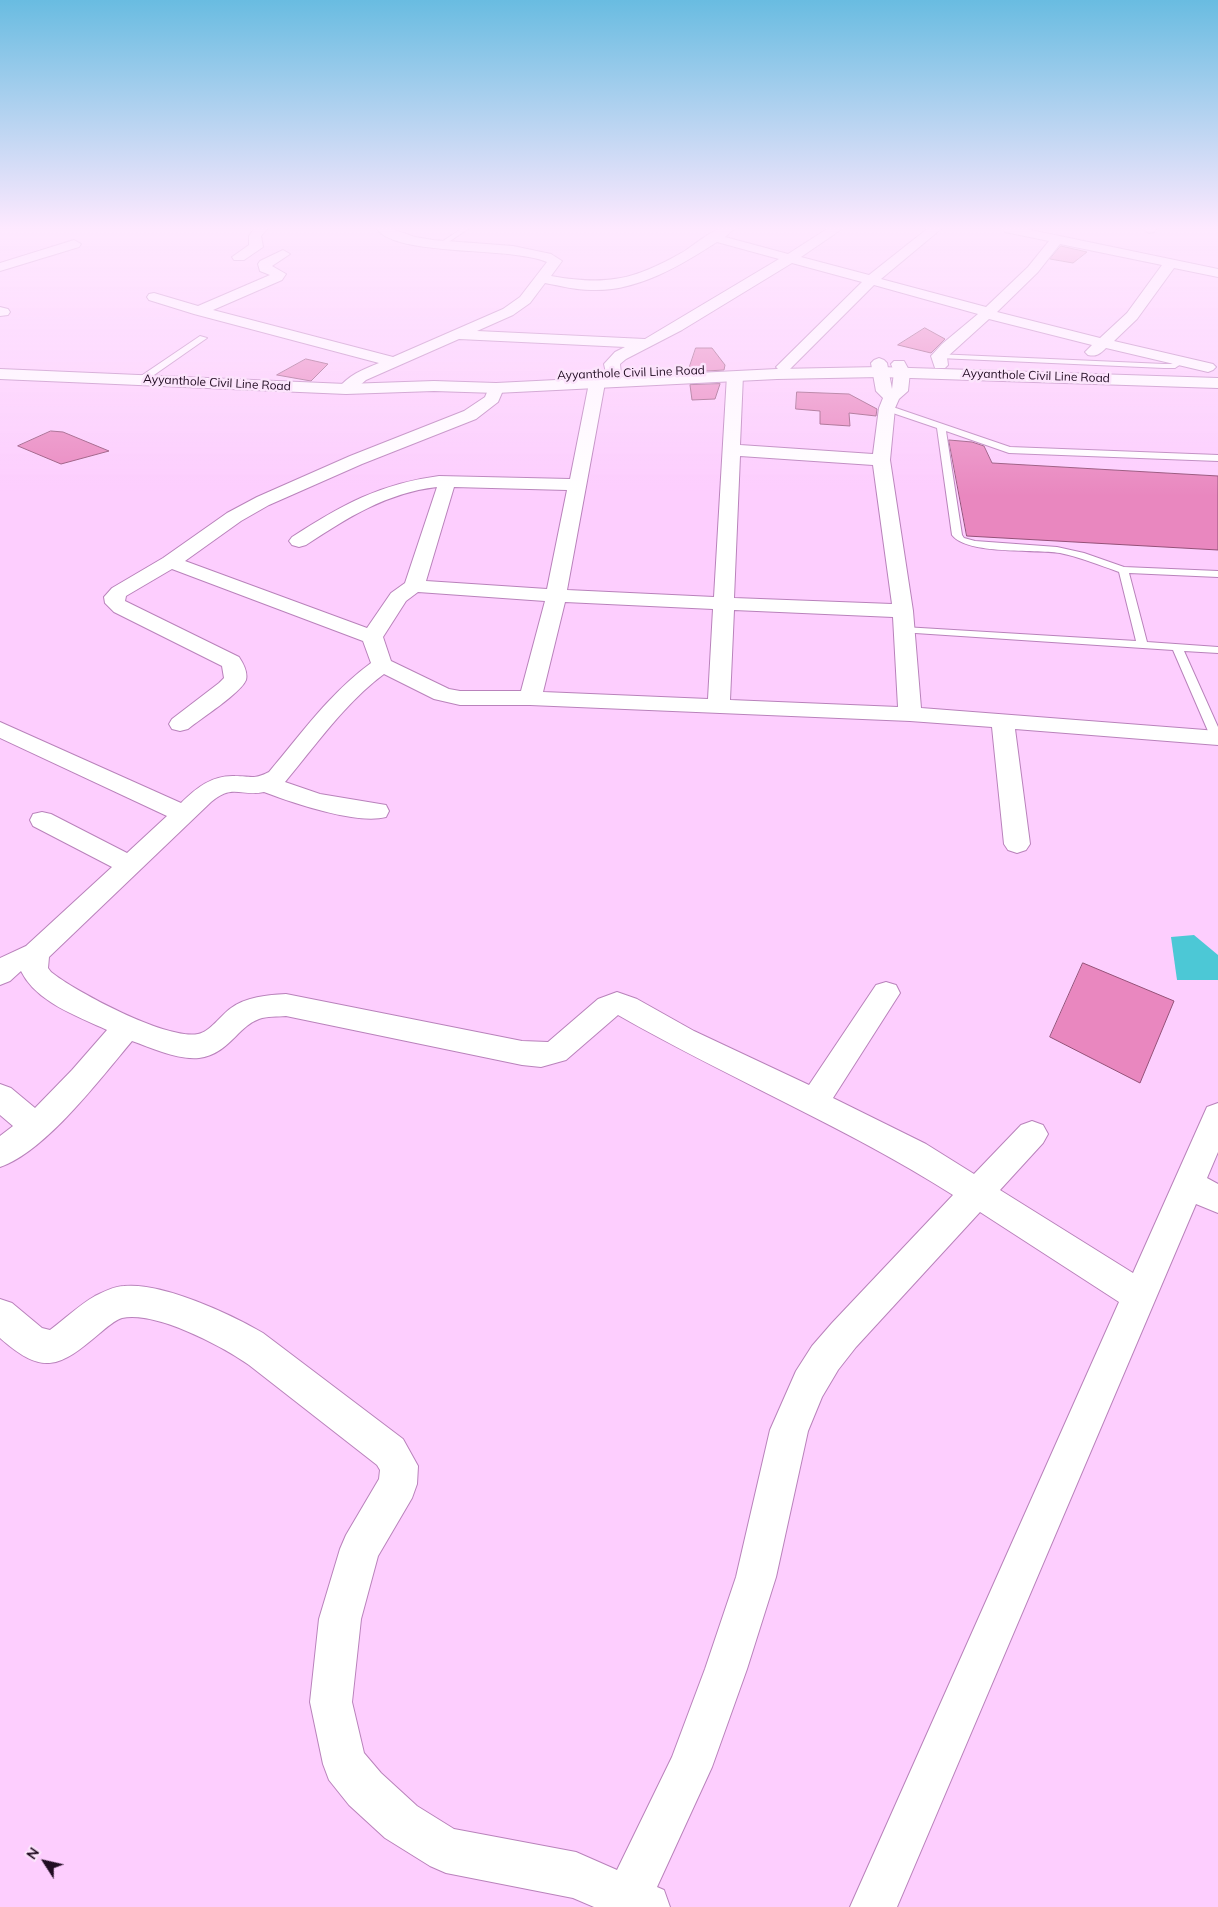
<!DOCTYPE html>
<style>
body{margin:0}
#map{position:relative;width:1218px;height:1907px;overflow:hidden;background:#fdcefe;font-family:Mulish,sans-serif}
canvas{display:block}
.north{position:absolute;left:20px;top:1837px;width:50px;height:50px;-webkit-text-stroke:4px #fce4fc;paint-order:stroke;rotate:305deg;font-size:14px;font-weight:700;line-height:20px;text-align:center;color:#210c22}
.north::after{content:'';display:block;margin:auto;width:18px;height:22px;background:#210c22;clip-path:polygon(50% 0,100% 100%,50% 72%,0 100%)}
</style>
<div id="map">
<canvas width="1218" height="1907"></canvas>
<div class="north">N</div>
</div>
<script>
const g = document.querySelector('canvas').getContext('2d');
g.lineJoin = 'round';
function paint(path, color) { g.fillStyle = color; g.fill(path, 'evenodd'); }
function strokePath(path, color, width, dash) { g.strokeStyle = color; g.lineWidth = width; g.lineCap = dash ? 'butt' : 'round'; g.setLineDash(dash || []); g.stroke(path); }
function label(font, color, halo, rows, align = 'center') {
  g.font = font + ' Mulish,sans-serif'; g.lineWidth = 5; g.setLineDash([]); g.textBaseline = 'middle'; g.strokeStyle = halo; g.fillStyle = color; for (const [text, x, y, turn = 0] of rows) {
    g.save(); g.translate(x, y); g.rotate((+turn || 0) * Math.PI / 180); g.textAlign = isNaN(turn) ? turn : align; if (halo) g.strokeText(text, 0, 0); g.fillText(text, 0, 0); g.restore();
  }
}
paint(new Path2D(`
 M 1194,935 L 1218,955 L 1218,980 L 1177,980 L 1171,937 Z`), '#4cc8d6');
const building = new Path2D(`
 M 1061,246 L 1087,252 L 1073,263 L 1050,259 Z
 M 925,328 L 945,339 L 931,353 L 898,345 Z
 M 696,348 L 712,348 L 725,365 L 724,370 L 688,372 Z
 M 306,359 L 328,364 L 311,381 L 277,375 Z
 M 720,384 L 715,399 L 692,400 L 690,385 Z
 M 797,392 L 849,394 L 877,409 L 876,416 L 849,413 L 850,426 L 820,424 L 820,411 L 796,409 Z
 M 51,431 L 63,432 L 109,451 L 61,464 L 18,446 Z
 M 949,440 L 972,442 L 984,446 L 992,463 L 1218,476 L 1218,550 L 967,536 Z
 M 1083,963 L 1174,1001 L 1140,1083 L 1050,1037 Z`);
paint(building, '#e987bf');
strokePath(building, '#945178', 1);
const service = new Path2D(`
 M 461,229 L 468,229 L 444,245 L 440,245 L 440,243 Z
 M 200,336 L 207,338 L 144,382 L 138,382 L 138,378 Z
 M 936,354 L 1164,364 L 1171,364 L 1180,360 L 1184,362 L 1175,368 L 1164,368 L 939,358 L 935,356 Z
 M 884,406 L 890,406 L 1010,447 L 1218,455 L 1218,461 L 1009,453 L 946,431 L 962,535 L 964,538 L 975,541 L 1057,547 L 1084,553 L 1124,567 L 1218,571 L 1218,577 L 1129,573 L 1147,642 L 1218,647 L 1218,653 L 1184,651 L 1218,727 L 1218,741 L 1213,741 L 1211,738 L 1173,650 L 900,632 L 899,630 L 904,627 L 1136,641 L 1119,572 C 1099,565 1080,557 1060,553 C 1034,549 967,555 952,535 L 937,428 L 884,410 Z`);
const minor = new Path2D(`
 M 254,229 L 267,229 L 261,236 L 263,247 L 244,260 L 234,260 L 232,257 L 249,245 L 249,236 Z
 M 377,229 L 392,229 L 415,237 L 433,240 L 513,246 L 551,254 L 562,261 L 551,276 C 607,286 634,280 683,252 C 694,245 708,233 719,229 C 723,228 730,229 734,229 L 725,237 L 788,254 L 827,229 L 842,229 L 801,257 L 869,275 L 927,229 L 941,229 L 881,279 L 986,307 L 1028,267 L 1049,241 L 1005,232 L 1003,229 L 1026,229 L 1218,269 L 1218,277 L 1174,268 L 1137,319 L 1114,341 L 1213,364 L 1216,367 L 1213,370 L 1208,372 L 1106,348 C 1100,354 1096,357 1088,355 L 1085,352 L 1092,345 L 989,319 L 947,357 L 948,365 L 945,368 L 935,368 L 931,356 L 942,344 L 978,314 L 874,285 L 789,370 L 779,370 L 776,367 L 779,364 L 862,282 L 792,263 L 682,330 L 626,359 L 620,364 L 621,374 L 619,377 L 607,377 L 604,364 L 615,352 L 625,347 L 459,339 L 366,380 L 352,392 L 340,392 L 338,389 C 348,375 364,369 379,363 L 194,314 L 149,300 L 147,297 L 149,294 L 154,293 L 198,306 L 270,275 L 260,271 L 258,264 L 260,261 L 283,250 L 290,254 L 272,266 L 286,274 L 282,280 L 213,310 L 393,357 L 503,309 L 520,297 L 547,262 C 511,246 396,257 377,229 ZM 717,242 L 779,259 L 645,339 L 477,331 L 513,315 L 530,303 L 545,283 C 561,286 576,290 591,290 C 636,292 680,266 717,242 ZM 1060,244 L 1162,265 L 1127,313 L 1100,338 L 997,312 L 1038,272 Z
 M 1143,229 L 1156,229 L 1154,232 L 1149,233 Z
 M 74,240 L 81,244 L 79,247 L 0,271 L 0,263 Z
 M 0,307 L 8,309 L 10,312 L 8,315 L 0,316 Z
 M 879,358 L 884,360 L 887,363 L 892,389 L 894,372 L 891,364 L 894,361 L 904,361 L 910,372 L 908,391 L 899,399 L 895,408 L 890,460 L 913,611 L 921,708 L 1218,731 L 1218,745 L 1015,729 L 1030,844 L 1026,850 L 1017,853 L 1008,850 L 1004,844 L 992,727 L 910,721 L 530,705 L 460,705 L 434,699 L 384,674 C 345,703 316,745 285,782 L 320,794 L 386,805 L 389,811 L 386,817 C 357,825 293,803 264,792 C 241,797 233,783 211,802 L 49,957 L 48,968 L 51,972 C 76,992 166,1040 198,1034 C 210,1032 221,1015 231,1008 C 246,997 267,995 286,994 L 522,1041 L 548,1042 L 598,999 L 617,992 L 637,999 L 694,1031 L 809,1085 L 876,985 L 886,982 L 896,985 L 900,993 L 833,1098 L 926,1144 L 974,1174 L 1021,1125 L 1032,1121 L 1043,1125 L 1048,1134 L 1043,1143 L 1000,1190 L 1133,1273 L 1207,1107 L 1218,1103 L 1218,1152 L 1207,1178 L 1218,1184 L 1218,1213 L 1196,1204 L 897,1907 L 850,1907 L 1119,1302 L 980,1212 L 856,1347 L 838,1370 L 822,1397 L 808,1431 L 776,1577 L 747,1669 L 712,1767 L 657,1887 L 664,1890 L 670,1907 L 594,1907 L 573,1898 L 446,1873 L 430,1866 L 385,1838 L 349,1805 L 329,1780 L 323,1764 L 310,1702 L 319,1619 L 340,1549 L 346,1535 L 379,1479 L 380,1470 L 377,1465 L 249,1365 C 222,1346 156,1311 122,1318 C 115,1320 106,1328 100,1333 C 59,1368 43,1376 0,1338 L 0,1299 L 12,1303 L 42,1328 L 50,1330 C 65,1319 79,1305 95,1296 C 103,1292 115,1286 124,1286 C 162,1282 231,1314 263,1333 L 403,1439 L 418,1466 L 417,1484 L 412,1498 L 378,1556 L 361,1619 L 352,1702 L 364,1753 L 381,1773 L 417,1806 L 454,1829 L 576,1852 L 617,1870 L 672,1757 L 705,1669 L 736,1577 L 770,1430 L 796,1371 L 812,1346 L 832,1323 L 953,1195 C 846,1127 728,1078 618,1015 L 566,1060 L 541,1067 L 522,1065 L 286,1016 C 278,1017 267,1016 259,1019 C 237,1027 229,1054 199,1058 C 177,1060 152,1048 132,1041 C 101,1078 45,1152 0,1167 L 0,1136 L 13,1126 L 0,1115 L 0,1084 L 11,1088 L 35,1108 L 72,1070 L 107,1030 C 77,1016 36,1002 21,971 L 10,981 L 0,985 L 0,958 L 26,946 L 112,867 L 33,826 L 30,820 L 33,814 L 42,812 L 51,814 L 127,853 L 167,816 L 0,738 L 0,722 L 181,803 C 196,788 212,775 235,776 C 250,776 254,780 269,772 C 301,734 330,693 371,663 L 363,641 L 172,569 L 126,596 L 125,601 L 239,657 C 243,663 248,672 246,680 C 241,693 200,719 188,729 L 180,731 L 172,729 L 169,724 L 172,719 L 219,683 L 224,678 L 222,666 L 114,612 L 105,603 L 104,597 L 112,588 L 163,558 L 227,513 L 257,497 L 350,456 L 464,411 L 485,397 L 490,385 L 502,385 L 504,388 L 498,402 L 476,419 L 362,464 L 269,505 L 241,521 L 185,561 L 367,628 L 391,593 L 405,583 L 437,487 C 386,493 347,518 306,545 L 299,547 L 292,545 L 289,541 L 292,537 C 342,505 379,484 439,476 L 570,479 L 589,383 L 588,375 L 590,372 L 602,372 L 605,383 L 567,590 L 714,597 L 727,375 L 729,372 L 741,372 L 743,375 L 740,445 L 873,454 L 879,408 L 883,398 L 876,391 L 871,363 L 874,360 ZM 740,456 L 873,465 L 892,604 L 734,598 ZM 454,487 L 567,490 L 547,589 L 426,581 ZM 418,592 L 545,601 L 521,691 L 460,691 L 449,689 L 391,661 L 383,637 L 406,601 ZM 565,602 L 713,609 L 708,699 L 543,692 ZM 734,610 L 893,617 L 898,707 L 730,700 Z`);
const secondary = new Path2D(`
 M 880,367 L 1218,378 L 1218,388 L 880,377 L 777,379 L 496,393 L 434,391 L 346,394 L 0,379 L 0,369 L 346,384 L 434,381 L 496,383 L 777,369 Z`);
strokePath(service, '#b982bb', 2);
strokePath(minor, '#b982bb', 2);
strokePath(secondary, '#b982bb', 2);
paint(service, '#fff');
paint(minor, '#fff');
paint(secondary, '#fff');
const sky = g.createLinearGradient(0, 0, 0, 496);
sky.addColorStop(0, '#69bce1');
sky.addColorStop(0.46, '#fee9ff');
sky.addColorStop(1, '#fee9ff00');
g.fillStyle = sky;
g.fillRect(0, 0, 1218, 496);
label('12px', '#210c22', '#fce4fc', [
 ["Ayyanthole Civil Line Road",631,373,-2],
 ["Ayyanthole Civil Line Road",1036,376,2],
 ["Ayyanthole Civil Line Road",217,383,3]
]);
</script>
